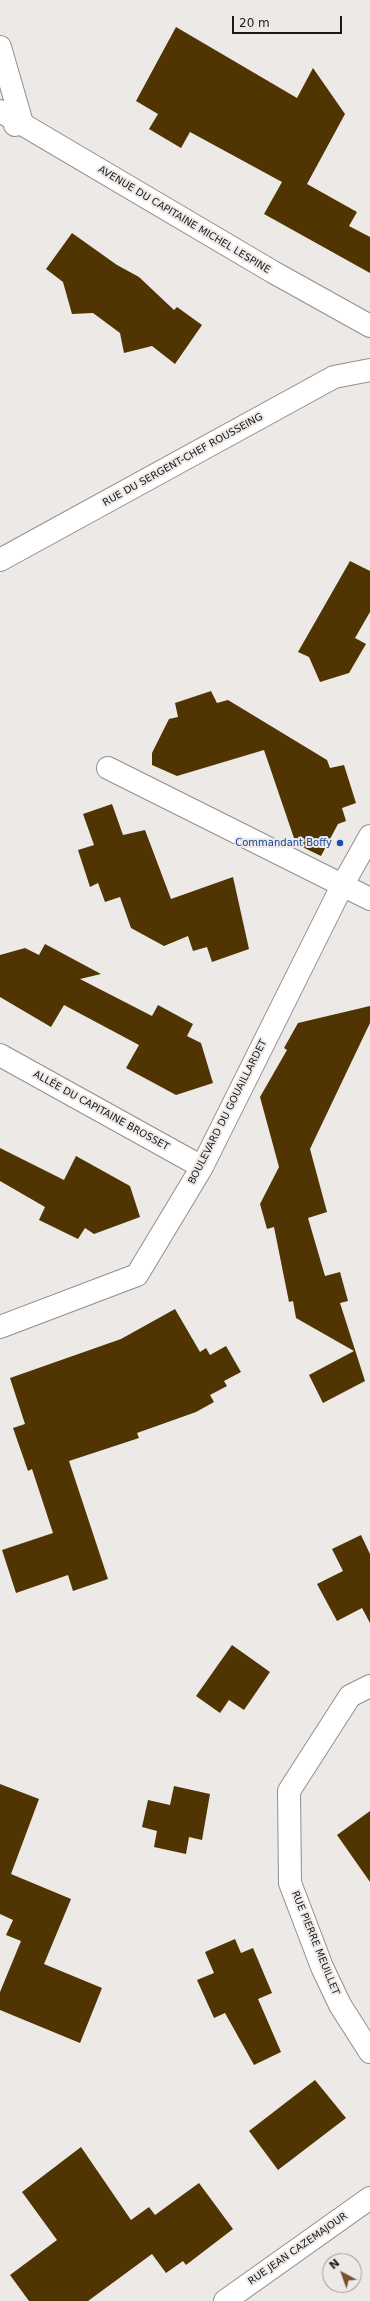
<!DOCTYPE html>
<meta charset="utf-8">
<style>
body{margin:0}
#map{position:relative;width:370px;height:2301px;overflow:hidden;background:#ede9e7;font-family:"DejaVu Sans",sans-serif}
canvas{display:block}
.north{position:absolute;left:322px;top:2253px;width:40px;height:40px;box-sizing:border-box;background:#ede9e7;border:1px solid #999694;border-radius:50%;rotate:319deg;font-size:11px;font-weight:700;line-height:16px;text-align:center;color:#1a1918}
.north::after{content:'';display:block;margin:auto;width:14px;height:18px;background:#76532c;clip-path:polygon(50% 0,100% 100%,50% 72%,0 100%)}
.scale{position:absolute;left:232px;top:16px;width:110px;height:18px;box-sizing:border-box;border:2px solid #1a1918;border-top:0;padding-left:5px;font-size:12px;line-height:14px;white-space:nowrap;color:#1a1918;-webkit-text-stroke:3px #ede9e7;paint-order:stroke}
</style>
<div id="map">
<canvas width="370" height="2301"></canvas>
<div class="north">N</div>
<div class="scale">20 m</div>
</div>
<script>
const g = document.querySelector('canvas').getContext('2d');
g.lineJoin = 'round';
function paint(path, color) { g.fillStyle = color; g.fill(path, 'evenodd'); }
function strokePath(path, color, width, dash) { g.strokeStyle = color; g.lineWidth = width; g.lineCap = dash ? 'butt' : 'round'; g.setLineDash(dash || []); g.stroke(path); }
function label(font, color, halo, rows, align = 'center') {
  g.font = font + ' "DejaVu Sans",sans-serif'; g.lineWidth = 4; g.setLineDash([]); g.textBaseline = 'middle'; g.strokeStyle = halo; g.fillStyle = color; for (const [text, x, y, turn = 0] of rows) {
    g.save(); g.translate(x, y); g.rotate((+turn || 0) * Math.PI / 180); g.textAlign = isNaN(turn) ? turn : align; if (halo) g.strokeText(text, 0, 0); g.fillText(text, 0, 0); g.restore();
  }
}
paint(new Path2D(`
 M 176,27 L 297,98 L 313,68 L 345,114 L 307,184 L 357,212 L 349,226 L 370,237 L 370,273 L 264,214 L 282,182 L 190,132 L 181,148 L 149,129 L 158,114 L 136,101 Z
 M 72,233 L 117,265 L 139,277 L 174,310 L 177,307 L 202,325 L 175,364 L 152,346 L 124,353 L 120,333 L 93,313 L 72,314 L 63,282 L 46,269 Z
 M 350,561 L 370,571 L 370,612 L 355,638 L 366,644 L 349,673 L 320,682 L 309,657 L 298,652 Z
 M 211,691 L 217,703 L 228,700 L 327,760 L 330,768 L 344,765 L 356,803 L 342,808 L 346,821 L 338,824 L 321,856 L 296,844 L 264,750 L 177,776 L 152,765 L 152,753 L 169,719 L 178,717 L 175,703 Z
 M 112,804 L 123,835 L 145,830 L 171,899 L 233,877 L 249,949 L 212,962 L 207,947 L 193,951 L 188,936 L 164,946 L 131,928 L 120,897 L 105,902 L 98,883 L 90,887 L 78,850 L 94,845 L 83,814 Z
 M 45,944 L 101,974 L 80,979 L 152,1016 L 158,1005 L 193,1024 L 187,1036 L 201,1043 L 213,1083 L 176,1095 L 126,1068 L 139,1045 L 64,1005 L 51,1027 L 0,997 L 0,955 L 25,948 L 39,955 Z
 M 370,1006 L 370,1023 L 310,1149 L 327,1212 L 308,1218 L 325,1276 L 340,1272 L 348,1301 L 340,1303 L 365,1381 L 323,1403 L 309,1375 L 354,1351 L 296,1318 L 293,1301 L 289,1302 L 274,1227 L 267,1229 L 260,1204 L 279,1167 L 260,1097 L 287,1050 L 284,1048 L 298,1023 Z
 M 0,1148 L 64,1180 L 76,1156 L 130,1186 L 140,1217 L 94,1234 L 85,1228 L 78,1239 L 39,1220 L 45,1207 L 0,1181 Z
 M 175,1309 L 200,1352 L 206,1348 L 210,1355 L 226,1346 L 241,1372 L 224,1381 L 227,1386 L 210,1395 L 214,1402 L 196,1412 L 137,1433 L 139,1438 L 69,1461 L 108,1579 L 73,1591 L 68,1575 L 16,1593 L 2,1550 L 53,1533 L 32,1469 L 28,1471 L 13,1428 L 25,1424 L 10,1378 L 121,1339 Z
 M 361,1535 L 370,1554 L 370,1623 L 362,1608 L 337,1621 L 317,1584 L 343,1571 L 332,1549 Z
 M 232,1645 L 270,1672 L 244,1710 L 229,1700 L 220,1713 L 196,1696 Z
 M 0,1784 L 39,1799 L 11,1874 L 71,1899 L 44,1964 L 102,1988 L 80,2043 L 0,2010 L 0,1992 L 21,1941 L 6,1935 L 13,1920 L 0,1914 Z
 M 174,1786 L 210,1794 L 202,1840 L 189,1837 L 186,1854 L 154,1847 L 157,1831 L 142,1827 L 148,1800 L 170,1805 Z
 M 370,1811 L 370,1882 L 337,1835 Z
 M 235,1939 L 241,1953 L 253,1948 L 272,1993 L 258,1999 L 281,2052 L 254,2065 L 225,2013 L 214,2018 L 197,1980 L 214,1973 L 205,1952 Z
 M 315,2080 L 346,2118 L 278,2170 L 249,2131 Z
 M 81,2147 L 131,2220 L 149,2207 L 155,2215 L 199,2183 L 233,2229 L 186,2265 L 183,2261 L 166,2273 L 152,2254 L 88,2301 L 29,2301 L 10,2275 L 57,2240 L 22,2192 Z`), '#503503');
const street = new Path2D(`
 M 0,47 L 22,123 L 15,125
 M 0,111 L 273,272 L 370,326
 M 0,560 L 334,377 L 370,370
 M 108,768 L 370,899
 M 0,1055 L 202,1167
 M 0,1327 L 137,1275 L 202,1167 L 342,886 L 370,836
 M 370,1686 L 350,1696 L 289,1791 L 290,1883 L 322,1967 L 340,2005 L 370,2052
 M 225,2301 L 370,2198`);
strokePath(street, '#918e8c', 24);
strokePath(street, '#fff', 22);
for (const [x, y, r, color] of [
 [340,843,4,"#1a4fb4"]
]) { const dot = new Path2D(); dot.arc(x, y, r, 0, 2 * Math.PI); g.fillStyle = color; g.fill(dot); strokePath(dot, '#ede9e7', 1.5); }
label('10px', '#1a1918', '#ede9e7', [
 ["AVENUE DU CAPITAINE MICHEL LESPINE",184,220,31],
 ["RUE DU SERGENT-CHEF ROUSSEING",183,460,-29],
 ["ALLÉE DU CAPITAINE BROSSET",101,1111,29],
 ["BOULEVARD DU GOUAILLARDET",228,1112,-63],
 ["RUE PIERRE MEUILLET",315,1943,68],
 ["RUE JEAN CAZEMAJOUR",298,2249,-35]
]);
label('10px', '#164399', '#ede9e7', [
 ["Commandant Boffy",332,843]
], 'right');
</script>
